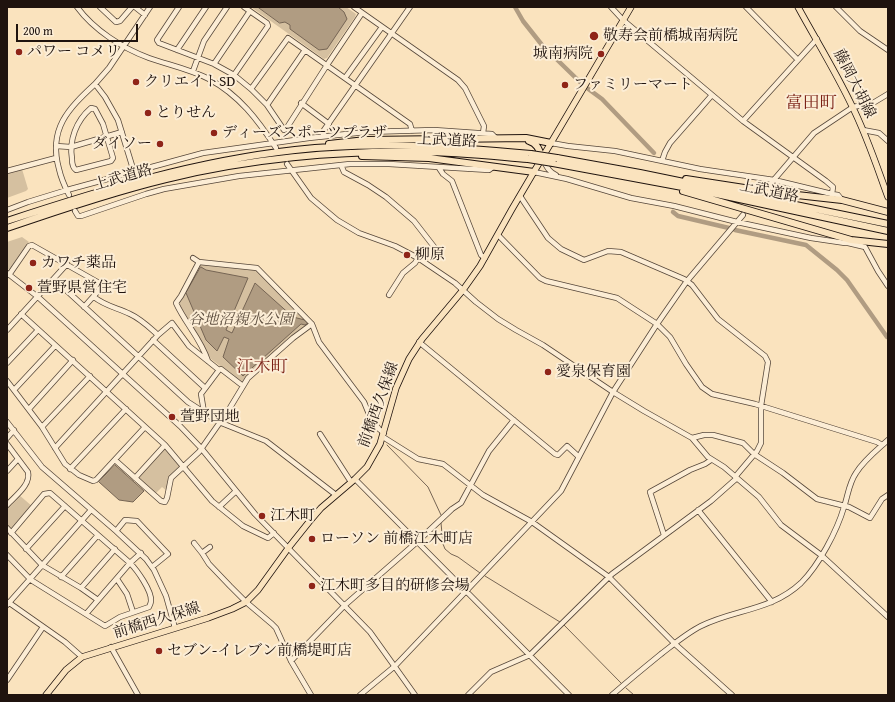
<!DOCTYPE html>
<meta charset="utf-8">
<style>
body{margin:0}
#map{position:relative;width:895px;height:702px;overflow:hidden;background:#fae3be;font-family:"Gentium Book Plus",serif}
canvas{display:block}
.frame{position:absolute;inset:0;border:8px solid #1f130e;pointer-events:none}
.scale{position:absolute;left:16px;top:24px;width:122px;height:18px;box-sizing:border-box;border:2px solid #1f130e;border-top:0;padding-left:5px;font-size:12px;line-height:14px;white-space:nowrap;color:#1f130e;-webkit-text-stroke:3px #fcedd5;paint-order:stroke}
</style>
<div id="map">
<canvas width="895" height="702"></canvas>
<div class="frame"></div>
<div class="scale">200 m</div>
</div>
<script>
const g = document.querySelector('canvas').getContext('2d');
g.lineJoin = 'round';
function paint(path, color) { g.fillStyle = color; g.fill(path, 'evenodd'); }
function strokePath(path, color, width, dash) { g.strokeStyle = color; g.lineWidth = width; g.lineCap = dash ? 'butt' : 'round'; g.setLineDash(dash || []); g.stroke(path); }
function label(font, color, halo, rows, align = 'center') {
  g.font = font + ' "Gentium Book Plus","Noto Serif JP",serif'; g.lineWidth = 4; g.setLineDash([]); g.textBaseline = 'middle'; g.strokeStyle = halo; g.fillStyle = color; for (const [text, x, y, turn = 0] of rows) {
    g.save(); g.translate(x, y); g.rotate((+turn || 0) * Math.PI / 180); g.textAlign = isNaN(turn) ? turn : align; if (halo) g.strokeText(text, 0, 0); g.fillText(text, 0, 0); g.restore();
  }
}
paint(new Path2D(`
 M 251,7 L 346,7 L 356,14 L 355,17 L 327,58 L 324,59 Z
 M 22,169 L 28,189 L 26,191 L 7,198 L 7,173 Z
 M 22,237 L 29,242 L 10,270 L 8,269 L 7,242 Z
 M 201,264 L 255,270 L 260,273 L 309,323 L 278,349 L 242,383 L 211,359 L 182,311 L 178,303 L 198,266 Z
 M 163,449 L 167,449 L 181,465 L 170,477 L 167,491 L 162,487 L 155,494 L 139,479 L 138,476 Z
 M 18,494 L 33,507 L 13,529 L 9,529 L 7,527 L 7,507 Z`), '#d5c0a0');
const water = new Path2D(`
 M 258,7 L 338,7 L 344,12 L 347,19 L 327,49 L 319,50 L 290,29 L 290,25 L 285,22 L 280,23 Z
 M 201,267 L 206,270 L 248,278 L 226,330 L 232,333 L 255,283 L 293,317 L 305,320 L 308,323 L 305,325 L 301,324 L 243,376 L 223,357 L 229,339 L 224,337 L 217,351 L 206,340 L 186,293 Z
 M 115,465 L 144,491 L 133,502 L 119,500 L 99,482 Z`);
paint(water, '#b09c82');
strokePath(water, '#766554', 1);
strokePath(new Path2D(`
 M 387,445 L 428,487 L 441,515
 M 441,523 L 443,544 L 445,549 L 451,554 L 458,557 L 480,573
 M 485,576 L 560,622
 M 564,625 L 621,683
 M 626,688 L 634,695`), '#766554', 1);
strokePath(new Path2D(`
 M 515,7 L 523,21 L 542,45 L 582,84
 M 587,88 L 602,99 L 654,153
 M 673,212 L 678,216 L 729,228
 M 735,230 L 806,245 L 837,270 L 847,280 L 887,337`), '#b09c82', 4.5);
const minor = new Path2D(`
 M 77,7 C 94,30 122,48 149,58 C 169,65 190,69 209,79 C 239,95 258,120 276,148
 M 100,7 L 116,22 L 120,21 L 132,7
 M 135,7 L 145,15
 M 179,7 L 157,40 L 159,43 L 214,64 L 234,75 L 251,89 L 267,105 L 284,130 L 286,129 L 327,65 L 362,13
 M 354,7 L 458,80 L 465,88 L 484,126 L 483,133
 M 611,7 L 623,20 L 743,121 L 826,181 L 833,187 L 832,194
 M 746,7 L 798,60
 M 836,7 L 860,31 L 888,50
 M 177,50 L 206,7
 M 214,64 L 250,11
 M 193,71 L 204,41 L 227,7
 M 234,75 L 268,26 L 267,23 L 244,7
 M 345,78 L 382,27
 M 251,89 L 288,38 L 410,124 L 412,131
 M 301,103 L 329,124
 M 267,105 L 305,50
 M 91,108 L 95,109 L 103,124 L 113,158 L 111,161 L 76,170 C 73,168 72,164 72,159 C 69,140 76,121 91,108 Z
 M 743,121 L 817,39
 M 863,130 L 879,133 L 888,141
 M 323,136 L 324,130 L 410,7
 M 551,143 L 568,146 L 615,151 L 700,169 L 774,180 L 832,194 L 838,195 L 842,200
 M 56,146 L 71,147 L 122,132
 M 543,160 C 547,167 549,172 556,175
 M 662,161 L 665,152 L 670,143 L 712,95
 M 287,164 L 311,198 L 337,220 L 359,233 L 395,246 L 418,258 L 455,283 L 476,302 L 498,319 L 516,330 L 543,345 L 613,392 L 644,411 L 692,438 L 708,457 L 724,467 L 759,497 L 781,525 L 821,555 L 888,617
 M 341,165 L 344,172 L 368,185 L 386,197 L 414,221 L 435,248 L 427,255 L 423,261
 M 439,168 L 443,174 L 452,181 L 481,255 L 485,258
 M 7,171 L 56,158
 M 134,172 L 118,120 L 105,97 L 95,84 L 109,68 L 150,7
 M 534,172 L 567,179 L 631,198 L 674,206 L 737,222 L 811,238 L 845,243 L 848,243 L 851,240
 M 766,189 L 814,133 L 853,107 L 873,103 L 888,94
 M 69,195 C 65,187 61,178 59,169 C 48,129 68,109 95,84
 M 520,196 L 548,238 L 561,249 L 584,260 L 608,251 L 621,252 L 684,279 L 692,285 L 718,319 L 765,356 L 768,362 L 761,406 L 761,443 L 757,451 L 735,477
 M 7,210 L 28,202 L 67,190 L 203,153 L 309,138 L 366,132 L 434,130 L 492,134 L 496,138
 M 75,211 L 78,216 L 81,216 L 146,194 L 164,189 L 239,176 L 350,164 L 389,164 L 489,170 L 493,167
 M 498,235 L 540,278 L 546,281 L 617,298 L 657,324 L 670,337 L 686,364 L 702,387 L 712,394 L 755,404 L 877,442 L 882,445
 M 848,243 L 865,247 L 878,271 L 888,286
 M 193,258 L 199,262 L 257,268 L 312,324 L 319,342 L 364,402 L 371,419 L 379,429 L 384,433
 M 199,262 L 181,296 L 176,303 C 185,323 201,339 208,361
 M 7,273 L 38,297 L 180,426 L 201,448 L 255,514 L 370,632 L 415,695
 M 9,275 L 29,246 L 32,245 L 101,284 L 100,289 L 84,307
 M 54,279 L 188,402 L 219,422 L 266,441 L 336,495
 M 389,295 L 403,273 L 415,263 L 418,258
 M 94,297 C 105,306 118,308 130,314 C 141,319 149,327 158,335
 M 21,314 L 165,445 L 212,501 L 243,526 L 268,538 L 274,533
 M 7,330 L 67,264
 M 153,340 L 205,388
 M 419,342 L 555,454 L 558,455 L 567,446 L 579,457
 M 7,363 L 38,330
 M 7,381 L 42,427 L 65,464 L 79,475 L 93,481 L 96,480 L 145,427
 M 14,390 L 55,346
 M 29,409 L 73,360
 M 204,412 L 201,394 L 219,370
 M 7,422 L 42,467 L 116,531 L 146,559 L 154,570 L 166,596 L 175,628
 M 42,427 L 90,376
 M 320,434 L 351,482
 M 383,437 L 418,459 L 443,464 L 483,495 L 532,522 L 609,577 L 675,644 L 732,695
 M 7,438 L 14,430
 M 692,438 L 704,435 L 713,435 L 743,443 L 754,454 L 783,473 L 817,499 L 849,507 L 870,518 L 882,499 L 888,495
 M 7,444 L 28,472 C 31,485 15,496 7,505
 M 55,448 L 158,335 L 172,323 L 189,346 L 219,370 L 221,369 L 243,386
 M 115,460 L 161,501 L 165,502 L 167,498 L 171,478 L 199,452 L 228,411 L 248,378 L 293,338 L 312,324
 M 70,469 L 126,409
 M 7,471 L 18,459
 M 135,478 L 165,445
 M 355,479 L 569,695
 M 219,507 L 236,491
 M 698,510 L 772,602
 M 7,528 L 42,565 L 81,588 L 98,600
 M 116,531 L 125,520 L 137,521 L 168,554 L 152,567
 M 664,535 L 650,492 L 690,470 L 705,464 L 711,460
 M 194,543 L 202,553 L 209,564 L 230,586 L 246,602 L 272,624 L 276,628 L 291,661 L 311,695
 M 26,549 L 65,506
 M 202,553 L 210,547
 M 7,555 L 31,580 L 105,626 L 120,617 L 149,607 C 150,605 151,603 151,601 C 152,591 137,570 130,563 L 50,493 L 44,494 L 11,533
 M 61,577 L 98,535
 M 117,579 L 127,594 L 133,612
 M 81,588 L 115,549
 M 8,602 L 65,642 L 82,657
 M 7,605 L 91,510
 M 86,614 L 130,563 L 141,553
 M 111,647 L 138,695
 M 291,661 L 345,605 L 417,542 L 452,509 L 461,503 L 489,451 L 514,420
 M 7,680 L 43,627
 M 360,695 L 395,666 L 561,491 L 613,392 L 657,324 L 687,281 L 743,215
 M 468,695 L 491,672 L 530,655 L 612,574 L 711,501 L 737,478
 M 612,695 C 628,681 645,667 661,654 C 674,644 687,633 701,626 C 735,609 771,611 801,583 C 819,565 837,531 844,507 C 848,495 849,483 856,473 C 864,460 877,450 888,440`);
const major = new Path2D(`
 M 798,7 C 816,40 836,72 852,106 C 867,136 877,167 888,197
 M 46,695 L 66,670 L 82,657 L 208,618 L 232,609 L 246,602 L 258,590 L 289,547 L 309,522 L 321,508 L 355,479 L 367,467 L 380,444 L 396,388 L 409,359 L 422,339 L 463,290 L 480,266 L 512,209 L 631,7`);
const highway = new Path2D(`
 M 529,141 C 538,144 539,150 542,158
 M 329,144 L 366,140 L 526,138 L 551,143
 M 362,156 L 429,158 L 534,172
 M 557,158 L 640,173 L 888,224
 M 553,163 L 693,189 L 888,231
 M 686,179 L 770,192 L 842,200 L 888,212
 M 683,191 L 851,240 L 888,244
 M 7,221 C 101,190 196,161 295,150 C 373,141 453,147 531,154
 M 7,228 C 59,210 112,192 166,179 C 246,159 339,150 422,152 C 457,152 492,156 528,159`);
strokePath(minor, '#56473a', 6);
strokePath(major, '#1f130e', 7);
strokePath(highway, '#1f130e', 8);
strokePath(minor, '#fcedd5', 4.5);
strokePath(major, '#fae3be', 5.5);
strokePath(highway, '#fae3be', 6);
const highwayBridge = new Path2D(`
 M 531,154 L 557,158
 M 528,159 L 553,163`);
strokePath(highwayBridge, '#1f130e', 8, []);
strokePath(highwayBridge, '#fae3be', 6);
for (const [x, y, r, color] of [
 [594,36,5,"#8f2418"],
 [19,52,4,"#8f2418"],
 [601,54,4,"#8f2418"],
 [136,82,4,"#8f2418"],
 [565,85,4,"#8f2418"],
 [148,113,4,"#8f2418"],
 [214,133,4,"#8f2418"],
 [160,144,4,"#8f2418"],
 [407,255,4,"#8f2418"],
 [33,263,4,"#8f2418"],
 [29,288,4,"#8f2418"],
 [548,372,4,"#8f2418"],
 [172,417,4,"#8f2418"],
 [262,516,4,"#8f2418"],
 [312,539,4,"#8f2418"],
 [312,586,4,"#8f2418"],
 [159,651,4,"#8f2418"]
]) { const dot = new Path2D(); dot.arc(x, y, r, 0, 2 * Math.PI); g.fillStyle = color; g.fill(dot); strokePath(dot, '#fcedd5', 1.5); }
label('15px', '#1f130e', '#fcedd5', [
 ["敬寿会前橋城南病院",603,36],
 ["パワー コメリ",27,52],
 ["城南病院",593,54,"right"],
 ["クリエイトSD",144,82],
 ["ファミリーマート",573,85],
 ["とりせん",156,113],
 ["ディーズスポーツプラザ",222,133],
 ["ダイソー",152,144,"right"],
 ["柳原",415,255],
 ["カワチ薬品",41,263],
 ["萱野県営住宅",37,288],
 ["愛泉保育園",556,372],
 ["萱野団地",180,417],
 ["江木町",270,516],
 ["ローソン 前橋江木町店",320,539],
 ["江木町多目的研修会場",320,586],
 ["セブン-イレブン前橋堤町店",167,651]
], 'left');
label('15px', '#1f130e', '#fcedd5', [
 ["藤岡大胡線",854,84,63],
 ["上武道路",447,141,3],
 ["上武道路",123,178,-16],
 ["上武道路",769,192,12],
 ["前橋西久保線",379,405,-70],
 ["前橋西久保線",157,621,-17]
]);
label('italic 15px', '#5f5041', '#fcedd5', [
 ["谷地沼親水公園",241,320]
]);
label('17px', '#7a1f14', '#fcedd5', [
 ["富田町",811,104],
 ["江木町",262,368]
]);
</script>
